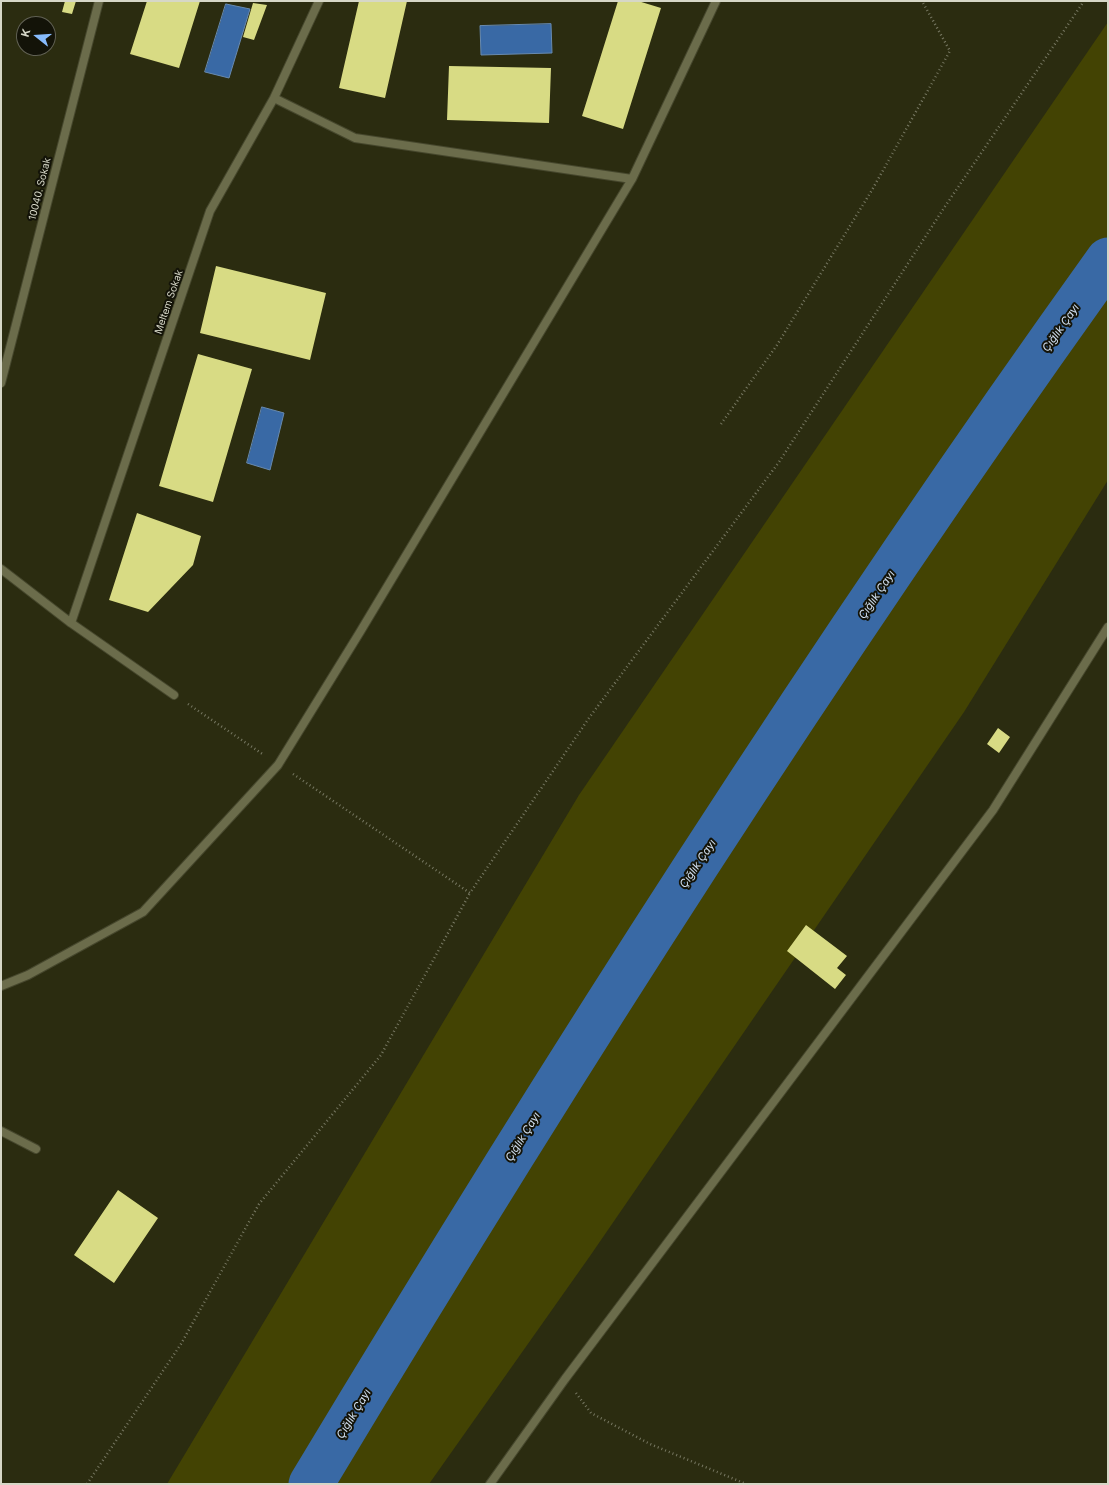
<!DOCTYPE html>
<meta charset="utf-8">
<style>
body{margin:0}
#map{position:relative;width:1109px;height:1485px;overflow:hidden;background:#2b2c10;font-family:Inter,sans-serif}
canvas{display:block}
.frame{position:absolute;inset:0;border:2px solid #d6d7c7;pointer-events:none}
.north{position:absolute;left:16px;top:16px;width:40px;height:40px;box-sizing:border-box;background:#131308;border:1px solid #616154;border-radius:50%;rotate:287deg;font-size:11px;font-weight:700;line-height:16px;text-align:center;color:#d6d7c7}
.north::after{content:'';display:block;margin:auto;width:14px;height:18px;background:#87bbfc;clip-path:polygon(50% 0,100% 100%,50% 72%,0 100%)}
</style>
<div id="map">
<canvas width="1109" height="1485"></canvas>
<div class="frame"></div>
<div class="north">K</div>
</div>
<script>
const g = document.querySelector('canvas').getContext('2d');
g.lineJoin = 'round';
function paint(path, color) { g.fillStyle = color; g.fill(path, 'evenodd'); }
function strokePath(path, color, width, dash) { g.strokeStyle = color; g.lineWidth = width; g.lineCap = dash ? 'butt' : 'round'; g.setLineDash(dash || []); g.stroke(path); }
function label(font, color, halo, rows, align = 'center') {
  g.font = font + ' Inter,sans-serif'; g.lineWidth = 4; g.setLineDash([]); g.textBaseline = 'middle'; g.strokeStyle = halo; g.fillStyle = color; for (const [text, x, y, turn = 0] of rows) {
    g.save(); g.translate(x, y); g.rotate((+turn || 0) * Math.PI / 180); g.textAlign = isNaN(turn) ? turn : align; if (halo) g.strokeText(text, 0, 0); g.fillText(text, 0, 0); g.restore();
  }
}
paint(new Path2D(`
 M 1108,22 L 1108,480 L 964,712 L 590,1256 L 429,1484 L 167,1484 L 579,795 Z`), '#434303');
const water = new Path2D(`
 M 226,4 L 250,9 L 229,78 L 205,72 Z
 M 551,24 L 552,53 L 481,55 L 480,26 Z
 M 262,407 L 284,413 L 270,470 L 247,463 Z`);
paint(water, '#3969a5');
strokePath(water, '#688aaf', 1);
strokePath(new Path2D(`
 M 311,1484 C 562,1067 824,656 1108,260`), '#3969a5', 45);
paint(new Path2D(`
 M 65,1 L 76,1 L 72,14 L 62,12 Z
 M 147,1 L 200,1 L 179,68 L 130,54 Z
 M 359,1 L 407,1 L 385,98 L 339,88 Z
 M 618,1 L 638,1 L 661,8 L 623,129 L 582,116 Z
 M 253,3 L 267,5 L 254,40 L 243,37 Z
 M 449,66 L 551,68 L 549,123 L 447,120 Z
 M 216,266 L 326,293 L 310,360 L 200,333 Z
 M 198,354 L 252,369 L 213,502 L 159,486 Z
 M 137,513 L 201,536 L 193,565 L 148,612 L 109,600 Z
 M 998,728 L 1010,737 L 999,753 L 987,744 Z
 M 806,925 L 847,956 L 837,968 L 846,975 L 835,989 L 787,951 Z
 M 118,1190 L 158,1218 L 114,1283 L 74,1255 Z`), '#d8db84');
const street = new Path2D(`
 M 274,98 L 355,138 L 632,179
 M 1,383 L 99,1
 M 1,569 L 71,623 L 174,695
 M 71,623 L 210,211 L 274,98 L 319,1
 M 1,986 L 28,975 L 143,912 L 278,765 L 360,632 L 632,179 L 716,1
 M 1,1131 L 36,1149
 M 490,1484 L 565,1379 L 993,810 L 1108,627`);
strokePath(street, '#46472d', 10);
strokePath(new Path2D(`
 M 721,424 L 777,345 L 872,190 L 950,51 L 922,1
 M 188,704 L 264,755
 M 293,774 L 470,893 L 589,718 L 779,462 L 944,208 L 1084,1
 M 576,1393 L 591,1413 L 650,1444 L 746,1484
 M 87,1484 L 181,1344 L 259,1204 L 381,1055 L 470,893`), '#777862', 2.5, [1, 3]);
strokePath(street, '#6b6c4b', 8);
label('10px', '#d6d7c7', '#131308', [
 ["10040. Sokak",40,189,-76],
 ["Meltem Sokak",169,302,-71]
]);
label('italic 11px', '#d2e0f1', '#131308', [
 ["Çığlık Çayı",1061,328,-55],
 ["Çığlık Çayı",877,595,-56],
 ["Çığlık Çayı",698,864,-56],
 ["Çığlık Çayı",523,1137,-58],
 ["Çığlık Çayı",354,1414,-59]
]);
</script>
